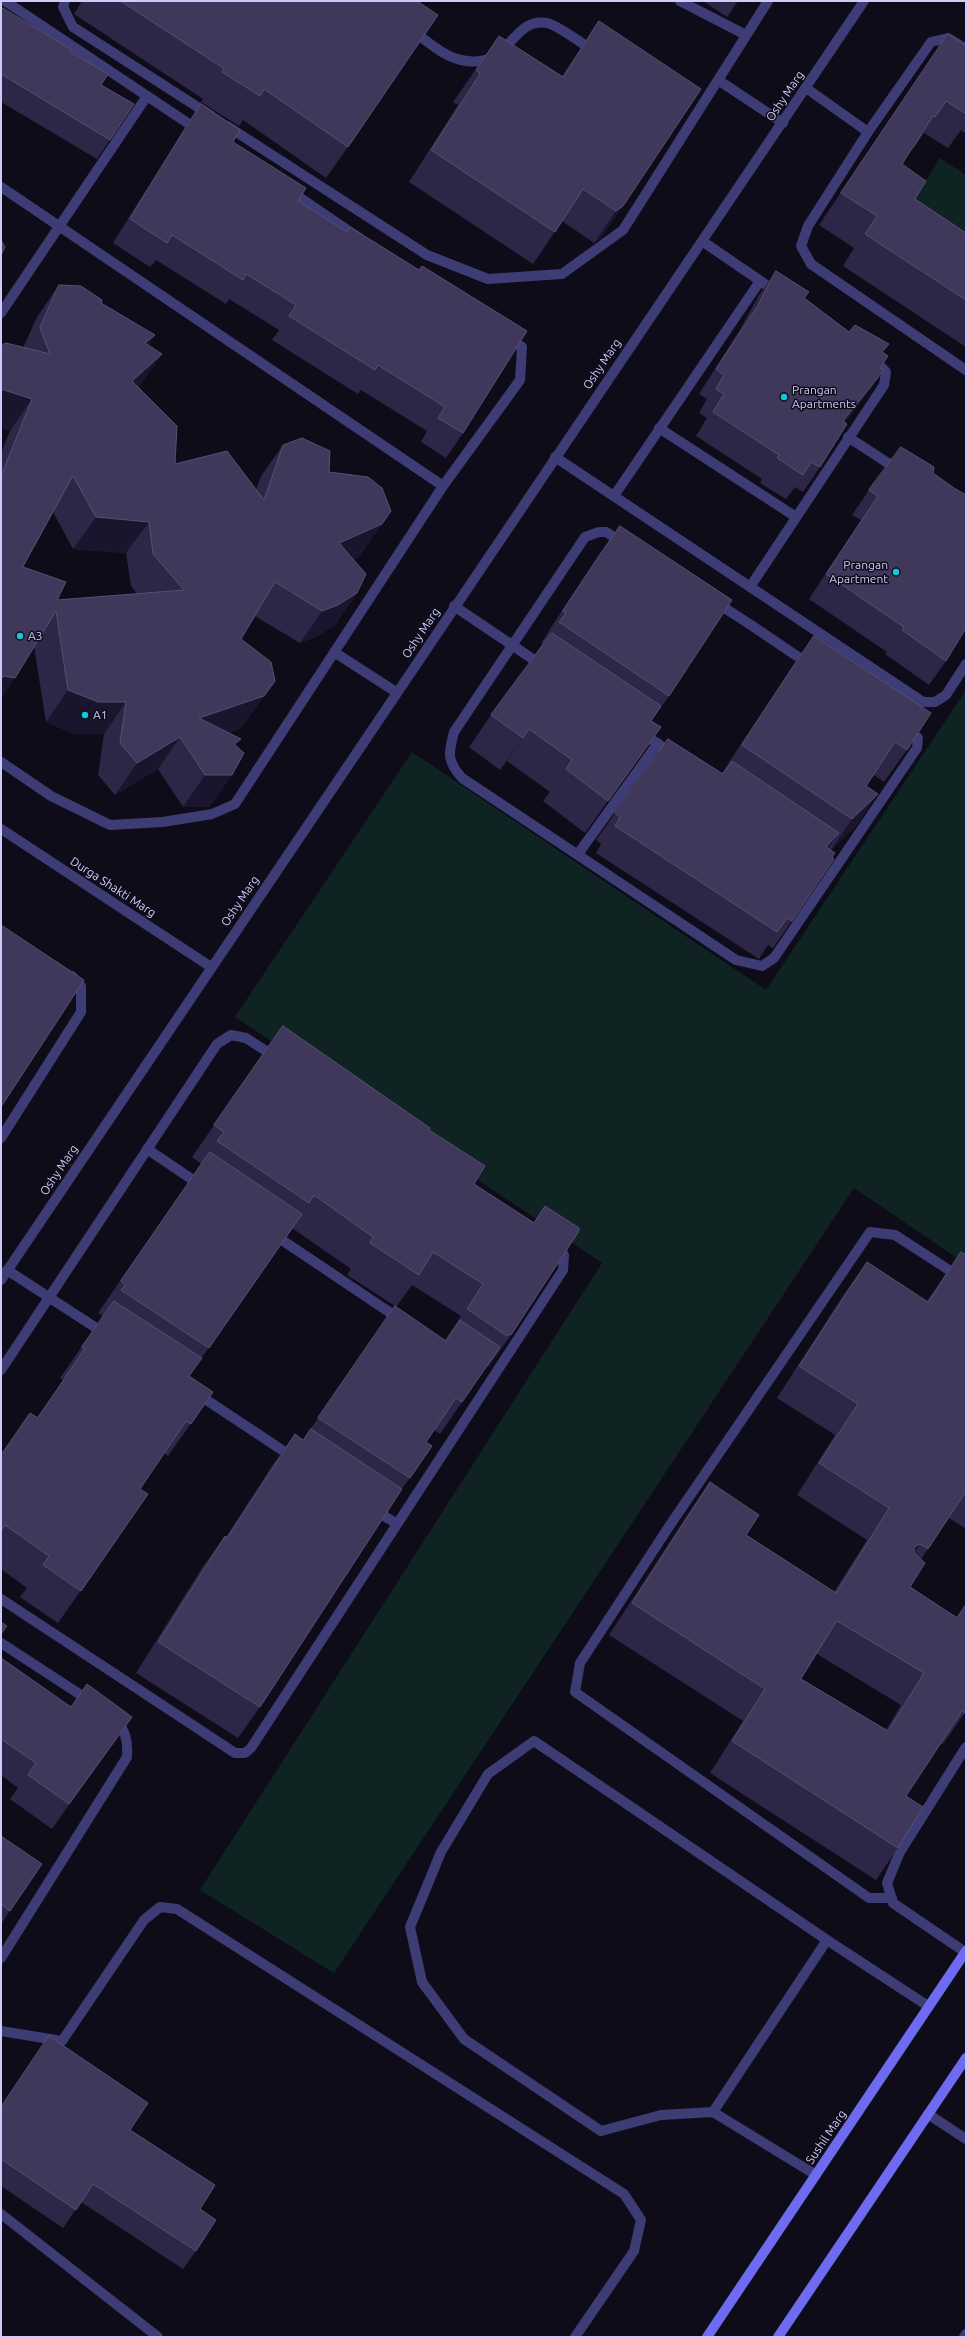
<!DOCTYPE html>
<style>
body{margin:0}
#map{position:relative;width:967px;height:2338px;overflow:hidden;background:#0f0c1a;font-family:Ubuntu,sans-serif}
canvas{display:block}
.frame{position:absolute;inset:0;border:2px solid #d0cafa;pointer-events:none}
</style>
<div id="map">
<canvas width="967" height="2338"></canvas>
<div class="frame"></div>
</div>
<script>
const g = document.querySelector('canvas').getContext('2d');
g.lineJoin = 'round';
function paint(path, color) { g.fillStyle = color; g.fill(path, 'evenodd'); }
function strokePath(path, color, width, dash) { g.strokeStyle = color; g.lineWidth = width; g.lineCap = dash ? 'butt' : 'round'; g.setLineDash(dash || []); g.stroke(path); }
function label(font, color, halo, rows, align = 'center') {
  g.font = font + ' Ubuntu,sans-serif'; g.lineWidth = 3; g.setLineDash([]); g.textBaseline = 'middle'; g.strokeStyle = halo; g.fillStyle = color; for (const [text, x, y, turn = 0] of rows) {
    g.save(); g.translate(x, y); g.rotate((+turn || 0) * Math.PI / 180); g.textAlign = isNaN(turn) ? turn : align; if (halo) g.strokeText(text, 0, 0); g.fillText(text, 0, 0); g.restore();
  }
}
paint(new Path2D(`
 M 940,158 L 966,175 L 966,248 L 907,211 Z
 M 966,690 L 966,1264 L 854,1188 L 334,1973 L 200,1890 L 602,1263 L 235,1017 L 412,752 L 766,990 Z`), '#102323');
strokePath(new Path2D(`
 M 928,2114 L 966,2139
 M 964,2337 L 966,2334`), '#3e3c75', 10);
strokePath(new Path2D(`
 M 5,1 L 198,130
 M 65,1 L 63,7 L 73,27 L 210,115
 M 680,1 L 746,35
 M 412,30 C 427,41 443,56 461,60 C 511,71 510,17 547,23 C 556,24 584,45 594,51
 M 966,49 L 948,38 L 931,42 L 868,132 L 808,226 L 801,246 L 811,264 L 966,370
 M 718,80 L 783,123
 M 806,88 L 868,132
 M 227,126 L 427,255 L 488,279 L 562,274 L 623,230 L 768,1
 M 1,187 L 443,486 L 235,804 L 212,814 L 163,822 L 110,825 L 51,796 L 1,762
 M 290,191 L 359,238
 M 702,241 L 778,293
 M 1,313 L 147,96
 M 659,428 L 796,517
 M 848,437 L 900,471
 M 555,457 L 923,702 L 935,702 L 946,695 L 966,664
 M 443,486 L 520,380 L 522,347 L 507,337
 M 614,496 L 760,281
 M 599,532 L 606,532 L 748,623 L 918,738 L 917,748 L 774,958 L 762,966 L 736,960 L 462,778 C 447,761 448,754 454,732 L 585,537 Z
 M 750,587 L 884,385 L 886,372 L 872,357
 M 454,606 L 543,666
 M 334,652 L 396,692
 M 641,732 L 674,755
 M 1,829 L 211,967
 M 578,854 L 658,743
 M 1,1138 L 81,1012 L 81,986 L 72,976
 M 147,1149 L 202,1186
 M 273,1234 L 401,1320
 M 7,1270 L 107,1335
 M 1,1280 L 864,1
 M 1,1370 L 217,1044 L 231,1035 L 246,1038 L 277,1058
 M 196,1393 L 294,1458
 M 373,1509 L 397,1524
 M 1,1599 L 235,1753 L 245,1753 L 251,1748 L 563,1270 L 564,1255 L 557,1243
 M 1,1643 L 90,1701
 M 892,1898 L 869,1898 L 575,1692 L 580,1663 L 670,1525 L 870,1232 L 895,1235 L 966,1281
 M 827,1940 L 928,2006
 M 965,1952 L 893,1903 L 887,1883 L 900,1852 L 966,1747
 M 1,1958 L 127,1757 C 128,1741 126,1732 116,1719
 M 1,2031 L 62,2041 L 144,1920 L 160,1907 L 177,1909 L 624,2194 L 641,2220 L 634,2251 L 575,2337
 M 713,2112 L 661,2115 L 601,2131 L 464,2039 L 422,1982 L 410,1927 L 441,1852 L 488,1774 L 534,1741 L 827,1940 L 713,2112 L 816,2175
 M 1,2214 L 158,2337`), '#3e3c75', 10);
strokePath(new Path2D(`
 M 707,2337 L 966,1951
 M 778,2337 L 966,2058`), '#6e6bf1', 10);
paint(new Path2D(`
 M 82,1 L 417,1 L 348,147 L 326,178 L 243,120 L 239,126 L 201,102 L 203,99 L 74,14 Z
 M 703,1 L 738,1 L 727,17 Z
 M 1,7 L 71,52 L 101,85 L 110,140 L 97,159 L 1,102 Z
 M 599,21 L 623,206 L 600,238 L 594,243 L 562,221 L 533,264 L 409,182 L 458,105 L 453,102 L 499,36 L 562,76 Z
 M 948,34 L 966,46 L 966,134 L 961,130 L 948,148 L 924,133 L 913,149 L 912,149 L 902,164 L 915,199 L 966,233 L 966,347 L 843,266 L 854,248 L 819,225 L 926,66 Z
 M 201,104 L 233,142 L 298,201 L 347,232 L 350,227 L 463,433 L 446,458 L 421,442 L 427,431 L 361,390 L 358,394 L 272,340 L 279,330 L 229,299 L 226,304 L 156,260 L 150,267 L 113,243 L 184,129 Z
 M 776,271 L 805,298 L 849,332 L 883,353 L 880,368 L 867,394 L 845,422 L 820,467 L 803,492 L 795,487 L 786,499 L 760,483 L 762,479 L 696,436 L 707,418 L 699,413 L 707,399 L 699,394 L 739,331 L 759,295 Z
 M 59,285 L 101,303 L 155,335 L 148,345 L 162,354 L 138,387 L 175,464 L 256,490 L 261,476 L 283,445 L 329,472 L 360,556 L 354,559 L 357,593 L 335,625 L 316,637 L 300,643 L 255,616 L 241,639 L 275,681 L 241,728 L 228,733 L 236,746 L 232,775 L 209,807 L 183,807 L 158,769 L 115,795 L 98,775 L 104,734 L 75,734 L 46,722 L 34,646 L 1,698 L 1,453 L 10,431 L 23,348 L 37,317 ZM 53,512 L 73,549 L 126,553 L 131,586 L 137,594 L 57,600 L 23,567 Z
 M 933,473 L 946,661 L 929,685 L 885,654 L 887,652 L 809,599 L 861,520 L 852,515 L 869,490 Z
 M 620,526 L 669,696 L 651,721 L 638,759 L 585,833 L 543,801 L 550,792 L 507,761 L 500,770 L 469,747 L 491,715 L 543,644 L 541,643 L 597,557 Z
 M 814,636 L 907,750 L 884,782 L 874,775 L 866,786 L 878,794 L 856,826 L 831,850 L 792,921 L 773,948 L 768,945 L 759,959 L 596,853 L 601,844 L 596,840 L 615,813 L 722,773 L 791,668 Z
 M 283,1026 L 429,1130 L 474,1184 L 534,1222 L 545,1206 L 511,1335 L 488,1367 L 487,1366 L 440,1434 L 434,1430 L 426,1442 L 432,1446 L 402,1489 L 260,1707 L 238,1738 L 136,1673 L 202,1568 L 225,1536 L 226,1537 L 272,1466 L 295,1434 L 303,1440 L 395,1306 L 347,1275 L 351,1269 L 292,1228 L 189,1376 L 213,1392 L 168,1456 L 164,1453 L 140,1489 L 148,1494 L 58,1623 L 20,1597 L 27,1588 L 1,1569 L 1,1455 L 37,1417 L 63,1380 L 60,1378 L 103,1316 L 98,1313 L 201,1164 L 192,1157 ZM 412,1285 L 461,1316 L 445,1340 L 396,1307 Z
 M 961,1252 L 966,1255 L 966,1529 L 949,1518 L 921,1559 L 910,1587 L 957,1617 L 966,1604 L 966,1711 L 943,1744 L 941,1743 L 906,1796 L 898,1848 L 876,1880 L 710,1773 L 743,1721 L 609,1635 L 688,1514 L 710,1482 L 746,1535 L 834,1592 L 867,1540 L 797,1495 L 835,1435 L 777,1398 L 844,1294 L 867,1262 L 927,1301 ZM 817,1654 L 901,1705 L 886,1730 L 801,1679 Z
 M 1,1658 L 71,1707 L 132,1717 L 52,1829 L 10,1799 L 18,1788 L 1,1775 Z
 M 1,1836 L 42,1864 L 1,1924 Z
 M 1,2107 L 130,2130 L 200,2209 L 196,2251 L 183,2269 L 81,2202 L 63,2228 L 1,2186 Z`), '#2d2647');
paint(new Path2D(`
 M 623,206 L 600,238 L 594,243 L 616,211 Z
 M 155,335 L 133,367 L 145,343 Z
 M 162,354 L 140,386 L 110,412 L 132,381 Z
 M 884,370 L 867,394 L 826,446 L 843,421 Z
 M 1,389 L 32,399 L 10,431 L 1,428 Z
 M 96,517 L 149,522 L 126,553 L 73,549 Z
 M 382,524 L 360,556 L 317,575 L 339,543 Z
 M 357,593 L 335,625 L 316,637 L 300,643 L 322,611 Z
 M 4,676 L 15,678 L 1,698 L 1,679 Z
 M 275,681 L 241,728 L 186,747 L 199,718 Z
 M 68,690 L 126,702 L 104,734 L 75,734 L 46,722 Z
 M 529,729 L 507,761 L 500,770 Z
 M 180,737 L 158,769 L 115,795 L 137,763 Z
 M 241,739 L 219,771 L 232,775 L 209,807 L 183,807 L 205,775 L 234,744 Z
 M 878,794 L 856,826 L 830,851 L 852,819 Z
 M 839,833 L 820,860 L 826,847 Z
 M 920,1544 L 898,1576 L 914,1547 Z
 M 132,1717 L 115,1741 L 52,1829 L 69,1804 Z`), '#1a142d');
const building = new Path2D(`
 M 121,1 L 417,1 L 438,15 L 348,147 L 264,89 L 260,96 L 222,72 L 224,69 Z
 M 1,7 L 72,50 L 71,52 L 108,74 L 101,85 L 134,104 L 110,140 L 1,74 Z
 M 599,21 L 701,89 L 623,206 L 616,211 L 583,189 L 555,232 L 431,150 L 480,74 L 476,70 L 499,36 L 563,77 Z
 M 948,34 L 966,46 L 966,114 L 946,101 L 935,117 L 933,116 L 902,164 L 926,181 L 915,199 L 966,233 L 966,300 L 865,234 L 877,216 L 841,193 Z
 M 201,104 L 240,130 L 233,142 L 306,188 L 298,201 L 347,232 L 350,227 L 419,270 L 422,266 L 527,331 L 463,433 L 438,418 L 445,407 L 378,365 L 375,370 L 289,316 L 296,305 L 246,274 L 243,280 L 172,235 L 167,243 L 130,219 Z
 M 1,240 L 5,247 L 1,255 Z
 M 776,271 L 809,292 L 804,298 L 849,332 L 855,325 L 889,344 L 882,352 L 888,356 L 880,368 L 884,370 L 843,421 L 847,424 L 820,467 L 811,462 L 803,475 L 777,458 L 779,455 L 713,412 L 724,394 L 716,389 L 724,375 L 716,369 L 757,307 Z
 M 59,285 L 81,286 L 102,300 L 101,303 L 155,335 L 145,343 L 162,354 L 132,381 L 177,426 L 175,464 L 227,451 L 264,500 L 283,445 L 302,438 L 330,451 L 329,472 L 368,477 L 382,488 L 391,511 L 382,524 L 339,543 L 366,574 L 357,593 L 338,605 L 322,611 L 275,582 L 241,639 L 271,662 L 275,681 L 264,696 L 199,718 L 241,739 L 234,744 L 244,753 L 232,775 L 205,775 L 180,737 L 137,763 L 120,743 L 126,702 L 98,702 L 68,690 L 56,611 L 15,678 L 4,676 L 1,679 L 1,476 L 32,399 L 1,389 L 1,345 L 6,343 L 50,354 L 40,328 ZM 73,476 L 96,517 L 149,522 L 153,554 L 184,590 L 57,600 L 66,582 L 23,567 Z
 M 901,447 L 934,467 L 933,473 L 954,488 L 966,495 L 966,628 L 946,661 L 902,630 L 904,627 L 826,574 L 878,496 L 869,490 Z
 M 620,526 L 732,600 L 669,696 L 559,622 L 566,613 L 563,611 Z
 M 552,633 L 661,706 L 651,721 L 661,727 L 608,801 L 566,769 L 572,760 L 529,729 L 523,738 L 491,715 Z
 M 814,636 L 931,713 L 907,750 L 895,742 L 866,786 L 878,794 L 852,819 L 742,745 Z
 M 668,739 L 723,774 L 732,761 L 839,833 L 826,847 L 835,853 L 832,857 L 834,859 L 792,921 L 787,918 L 777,932 L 615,826 L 620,817 L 615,813 Z
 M 1,925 L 84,980 L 1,1107 Z
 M 283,1026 L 430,1128 L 429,1130 L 485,1166 L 474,1184 L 534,1223 L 545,1206 L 579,1228 L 579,1231 L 511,1335 L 509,1334 L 507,1336 L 467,1309 L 483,1284 L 433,1252 L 419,1275 L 370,1243 L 373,1237 L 314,1195 L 309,1203 L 217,1141 L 224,1132 L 214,1125 Z
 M 210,1152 L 302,1214 L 209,1348 L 121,1290 L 125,1285 L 121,1281 Z
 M 961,1252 L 966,1255 L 966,1491 L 928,1549 L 920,1544 L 914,1547 L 914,1553 L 925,1563 L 910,1587 L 957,1618 L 966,1604 L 966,1711 L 965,1713 L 962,1711 L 906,1796 L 923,1807 L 898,1848 L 732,1741 L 765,1689 L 632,1603 L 710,1482 L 759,1515 L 746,1535 L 836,1593 L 889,1508 L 819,1463 L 858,1404 L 799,1366 L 867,1262 L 928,1302 ZM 837,1621 L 924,1673 L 888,1731 L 801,1679 Z
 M 114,1301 L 202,1358 L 189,1376 L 213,1392 L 191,1424 L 186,1421 L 140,1489 L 148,1494 L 81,1591 L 43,1565 L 49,1556 L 5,1525 L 1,1531 L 1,1455 L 30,1413 L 38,1418 L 85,1348 L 82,1347 Z
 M 395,1306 L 446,1341 L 460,1320 L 500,1347 L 462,1402 L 456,1398 L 426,1442 L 432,1446 L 410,1478 L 318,1418 Z
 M 311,1429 L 402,1489 L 260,1707 L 158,1642 L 225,1536 L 227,1538 L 295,1434 L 303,1440 Z
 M 1,1622 L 7,1626 L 1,1634 Z
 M 1,1658 L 71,1707 L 87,1684 L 132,1717 L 69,1804 L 28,1775 L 36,1763 L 1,1739 Z
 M 1,1836 L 42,1864 L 10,1911 L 1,1904 Z
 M 49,2036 L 148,2103 L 130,2130 L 215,2185 L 200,2209 L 216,2220 L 196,2251 L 93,2184 L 76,2210 L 1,2159 L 1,2107 Z`);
paint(building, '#3f385a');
strokePath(building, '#564f73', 1);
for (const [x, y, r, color] of [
 [784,397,4,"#15c7db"],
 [896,572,4,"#15c7db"],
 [20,636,4,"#15c7db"],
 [85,715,4,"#15c7db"]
]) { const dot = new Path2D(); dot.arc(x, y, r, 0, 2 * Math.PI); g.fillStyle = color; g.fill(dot); strokePath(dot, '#0f0c1a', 1.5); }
label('12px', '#d0cafa', '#0f0c1a', [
 ["Oshy Marg",785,96,-56],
 ["Oshy Marg",602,364,-56],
 ["Oshy Marg",421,633,-56],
 ["Durga Shakti Marg",113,887,33],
 ["Oshy Marg",240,901,-56],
 ["Oshy Marg",59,1170,-56],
 ["Sushil Marg",826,2137,-56]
]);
label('12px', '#d0cafa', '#0f0c1a', [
 ["Prangan",792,390],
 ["Apartments",792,404],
 ["Prangan",888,565,"right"],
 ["Apartment",888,579,"right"],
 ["A3",28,636],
 ["A1",93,715]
], 'left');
</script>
